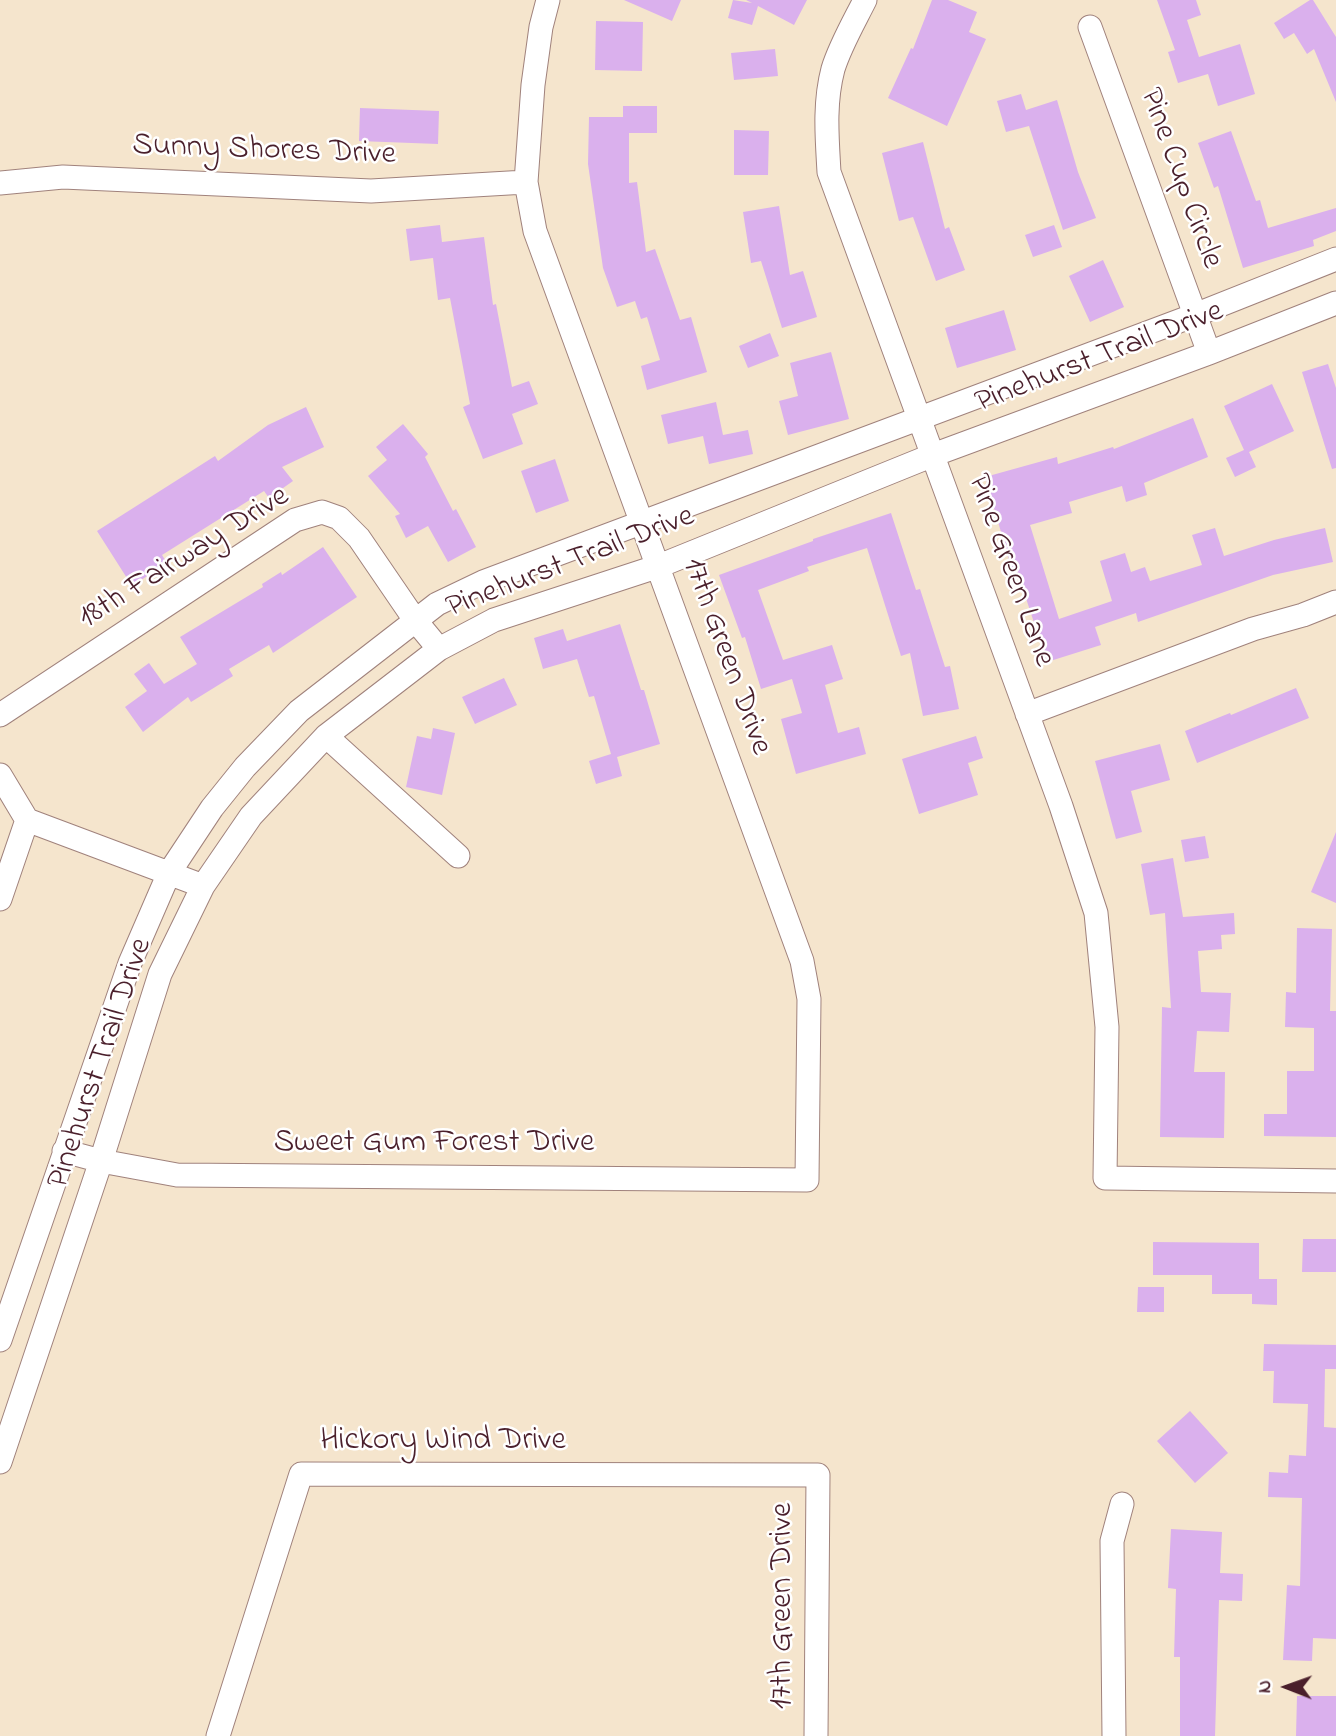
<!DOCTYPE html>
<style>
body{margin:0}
#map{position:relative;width:1336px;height:1736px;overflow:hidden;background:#f5e5cd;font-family:"Indie Flower",sans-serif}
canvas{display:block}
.north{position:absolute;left:1252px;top:1652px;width:70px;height:70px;-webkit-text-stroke:5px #fff;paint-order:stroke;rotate:271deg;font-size:19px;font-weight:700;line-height:28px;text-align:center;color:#4a1f2b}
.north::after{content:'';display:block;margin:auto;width:24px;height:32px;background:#4a1f2b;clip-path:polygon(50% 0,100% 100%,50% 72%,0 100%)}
</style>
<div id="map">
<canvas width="1336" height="1736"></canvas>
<div class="north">N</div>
</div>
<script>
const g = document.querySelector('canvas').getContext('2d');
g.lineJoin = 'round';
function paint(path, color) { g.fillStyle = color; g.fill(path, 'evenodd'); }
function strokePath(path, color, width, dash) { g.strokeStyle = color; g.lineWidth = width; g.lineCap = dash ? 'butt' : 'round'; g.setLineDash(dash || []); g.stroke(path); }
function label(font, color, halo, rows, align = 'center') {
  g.font = font + ' "Indie Flower",sans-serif'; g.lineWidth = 5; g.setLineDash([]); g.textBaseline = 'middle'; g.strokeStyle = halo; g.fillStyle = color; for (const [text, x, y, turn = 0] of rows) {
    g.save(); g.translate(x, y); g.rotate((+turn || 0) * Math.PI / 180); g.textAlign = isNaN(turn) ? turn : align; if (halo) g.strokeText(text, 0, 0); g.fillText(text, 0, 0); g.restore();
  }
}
paint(new Path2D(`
 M 624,0 L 681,0 L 672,21 Z
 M 733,0 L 752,3 L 746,0 L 807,0 L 794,25 L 758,6 L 752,25 L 728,18 Z
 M 932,0 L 948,0 L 977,12 L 969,32 L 986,39 L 947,126 L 888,98 L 911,48 L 913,49 Z
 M 1157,0 L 1196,0 L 1201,15 L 1187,20 L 1199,57 L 1240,44 L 1255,94 L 1218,106 L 1208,74 L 1178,83 L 1168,52 L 1175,50 Z
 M 1310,0 L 1313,0 L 1336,37 L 1336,102 L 1314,49 L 1307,54 L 1294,33 L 1284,39 L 1274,23 Z
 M 596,21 L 643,22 L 642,71 L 595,70 Z
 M 775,49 L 778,76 L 734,80 L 731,53 Z
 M 1021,94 L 1026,110 L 1057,100 L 1078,172 L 1096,218 L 1063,230 L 1029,126 L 1006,132 L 997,101 Z
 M 623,106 L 657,106 L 657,133 L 629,133 L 629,183 L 637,182 L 646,252 L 655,249 L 680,320 L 691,317 L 707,372 L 647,390 L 641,366 L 660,360 L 647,317 L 641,319 L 635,301 L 617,307 L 603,268 L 588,164 L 589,117 L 623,117 Z
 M 360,108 L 439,111 L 438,144 L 359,141 Z
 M 734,130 L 769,131 L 768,175 L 734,175 Z
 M 1231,131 L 1256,201 L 1260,200 L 1268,228 L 1336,208 L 1336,231 L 1313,240 L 1314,246 L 1243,268 L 1218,186 L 1214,188 L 1198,143 Z
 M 923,142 L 945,229 L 949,227 L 965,270 L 936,281 L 913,217 L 899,221 L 882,153 Z
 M 779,206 L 790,275 L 803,271 L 817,317 L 782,328 L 761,261 L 751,263 L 743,212 Z
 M 440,225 L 442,242 L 484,237 L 493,305 L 496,304 L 512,387 L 529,381 L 538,404 L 512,414 L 523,444 L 483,459 L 463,407 L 470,404 L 450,298 L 438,300 L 433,258 L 410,261 L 406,229 Z
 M 1054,225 L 1062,247 L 1033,257 L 1025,235 Z
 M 1103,260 L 1124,307 L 1090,322 L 1069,276 Z
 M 1004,310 L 1016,350 L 957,368 L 945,328 Z
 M 770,333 L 779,356 L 748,368 L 739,346 Z
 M 831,352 L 849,419 L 788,435 L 779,401 L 798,396 L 790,363 Z
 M 1328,364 L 1336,388 L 1336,468 L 1332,469 L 1302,372 Z
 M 1272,384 L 1294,431 L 1249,452 L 1256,467 L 1235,477 L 1226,458 L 1244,450 L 1224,406 Z
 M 716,402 L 723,435 L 748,430 L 753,454 L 709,464 L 703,436 L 668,444 L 661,415 Z
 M 306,407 L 324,447 L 282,467 L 293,481 L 269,498 L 264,491 L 162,555 L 167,563 L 132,586 L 97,531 L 215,456 L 218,461 L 268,425 Z
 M 1193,418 L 1208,457 L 1144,483 L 1147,495 L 1126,502 L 1122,486 L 1069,502 L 1072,513 L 1030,525 L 1059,619 L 1112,601 L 1100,561 L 1125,553 L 1131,572 L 1145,567 L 1150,581 L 1202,565 L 1192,535 L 1215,528 L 1224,556 L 1274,540 L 1325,528 L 1333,562 L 1273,575 L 1138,622 L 1136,613 L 1095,627 L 1101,645 L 1047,662 L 1016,568 L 1012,570 L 985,477 L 1057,457 L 1058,464 L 1113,447 L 1114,449 Z
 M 403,424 L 428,454 L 425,457 L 453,511 L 456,509 L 476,547 L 448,562 L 428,526 L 406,538 L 395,516 L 400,514 L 368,476 L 387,460 L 376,447 Z
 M 555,459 L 569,501 L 536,513 L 521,471 Z
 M 891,513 L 916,590 L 920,589 L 945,667 L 950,666 L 959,709 L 923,716 L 910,653 L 901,656 L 867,548 L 807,567 L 809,571 L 758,590 L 783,660 L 832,645 L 843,679 L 825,685 L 838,733 L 859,727 L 866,754 L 796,774 L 781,719 L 802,713 L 792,679 L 761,689 L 745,637 L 742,638 L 719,575 L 813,541 L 813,539 Z
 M 323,547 L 357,597 L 273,653 L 269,645 L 229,669 L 233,676 L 191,702 L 188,697 L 143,732 L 125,707 L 147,691 L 134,674 L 149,663 L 164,684 L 197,664 L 180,637 L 263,587 L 262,584 L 281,572 L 282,575 Z
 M 620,624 L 641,690 L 644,690 L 660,744 L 617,757 L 622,776 L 596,784 L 589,761 L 611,754 L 594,696 L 589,697 L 577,659 L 543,669 L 534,638 L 563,629 L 567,641 Z
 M 504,678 L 517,705 L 475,724 L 462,697 Z
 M 1296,688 L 1309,718 L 1197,763 L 1185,731 L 1230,713 L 1231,715 Z
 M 433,728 L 455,733 L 442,795 L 406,787 L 417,736 L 431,739 Z
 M 976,736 L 983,758 L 968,763 L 978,795 L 919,814 L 902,759 Z
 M 1160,744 L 1170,780 L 1131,791 L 1142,832 L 1116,839 L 1095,761 Z
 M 1336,832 L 1336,903 L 1311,892 Z
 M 1205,836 L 1209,858 L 1185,862 L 1181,840 Z
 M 1173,858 L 1183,917 L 1234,913 L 1235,934 L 1221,935 L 1222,949 L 1198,951 L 1201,992 L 1231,993 L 1229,1032 L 1197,1031 L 1194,1072 L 1225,1072 L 1224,1138 L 1160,1137 L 1162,1007 L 1171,1008 L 1165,913 L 1150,915 L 1141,864 Z
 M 1297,928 L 1332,929 L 1330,1011 L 1336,1011 L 1336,1137 L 1264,1136 L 1264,1114 L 1287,1114 L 1287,1071 L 1314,1071 L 1314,1028 L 1285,1027 L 1286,992 L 1296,993 Z
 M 1303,1239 L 1336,1239 L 1336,1272 L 1302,1272 Z
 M 1153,1242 L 1259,1243 L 1259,1279 L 1277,1279 L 1277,1305 L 1252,1304 L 1252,1294 L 1212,1294 L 1212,1275 L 1153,1275 Z
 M 1138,1287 L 1164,1287 L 1164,1312 L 1137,1312 Z
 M 1264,1344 L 1336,1345 L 1336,1369 L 1325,1369 L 1324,1427 L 1336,1428 L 1336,1639 L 1313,1638 L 1312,1661 L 1283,1660 L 1287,1585 L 1300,1586 L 1302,1498 L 1268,1497 L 1269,1472 L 1288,1473 L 1289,1455 L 1306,1456 L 1308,1404 L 1273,1403 L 1274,1371 L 1263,1371 Z
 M 1190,1411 L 1228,1453 L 1195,1483 L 1157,1441 Z
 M 1171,1529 L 1222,1532 L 1220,1573 L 1243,1574 L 1242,1601 L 1219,1600 L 1215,1736 L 1180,1736 L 1180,1657 L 1174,1657 L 1176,1589 L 1168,1588 Z
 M 1297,1696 L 1336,1696 L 1336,1736 L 1296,1736 Z`), '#dab0ed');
const minor = new Path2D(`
 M 865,0 C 854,22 840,46 833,69 C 824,103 827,137 829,172 L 1061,806 L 1096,913 L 1107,1027 L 1105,1178 L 1336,1181
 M 1090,27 L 1209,353
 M 0,183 L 63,177 L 371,191 L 526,182
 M 1027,714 L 1253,629 L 1303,615 L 1336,602
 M 0,715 L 295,520 L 322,512 L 339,518 L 359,538 L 415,620 L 439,649
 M 326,736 L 458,856
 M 0,775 L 27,820 L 203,886
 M 0,899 L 27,820
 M 64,1151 L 101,1161 L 177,1175 L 807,1180 L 809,999 L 802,961 L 535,231 L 526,182 L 533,85 L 541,27 L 548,0
 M 0,1340 L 130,963 L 169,873 L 212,808 L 245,767 L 299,711 L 437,604 L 483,582 L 1195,315 L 1336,259
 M 0,1462 L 101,1161 L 160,974 L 203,886 L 251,816 L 326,736 L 439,649 L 494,620 L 659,566 L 933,455 L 1209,353 L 1336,303
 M 218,1736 L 301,1474 L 818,1475 L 816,1736
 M 1114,1736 L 1112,1541 L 1122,1504`);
strokePath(minor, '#a0827c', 25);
strokePath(minor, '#fff', 23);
label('32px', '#4a1f2b', '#fff', [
 ["Sunny Shores Drive",264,152,2],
 ["Pine Cup Circle",1179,179,70],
 ["Pinehurst Trail Drive",1100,359,-21],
 ["18th Fairway Drive",185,559,-32],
 ["Pinehurst Trail Drive",571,564,-21],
 ["Pine Green Lane",1009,571,70],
 ["17th Green Drive",725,657,70],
 ["Pinehurst Trail Drive",102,1064,-71],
 ["Sweet Gum Forest Drive",434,1145],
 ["Hickory Wind Drive",443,1443],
 ["17th Green Drive",785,1606,-90]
]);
</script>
